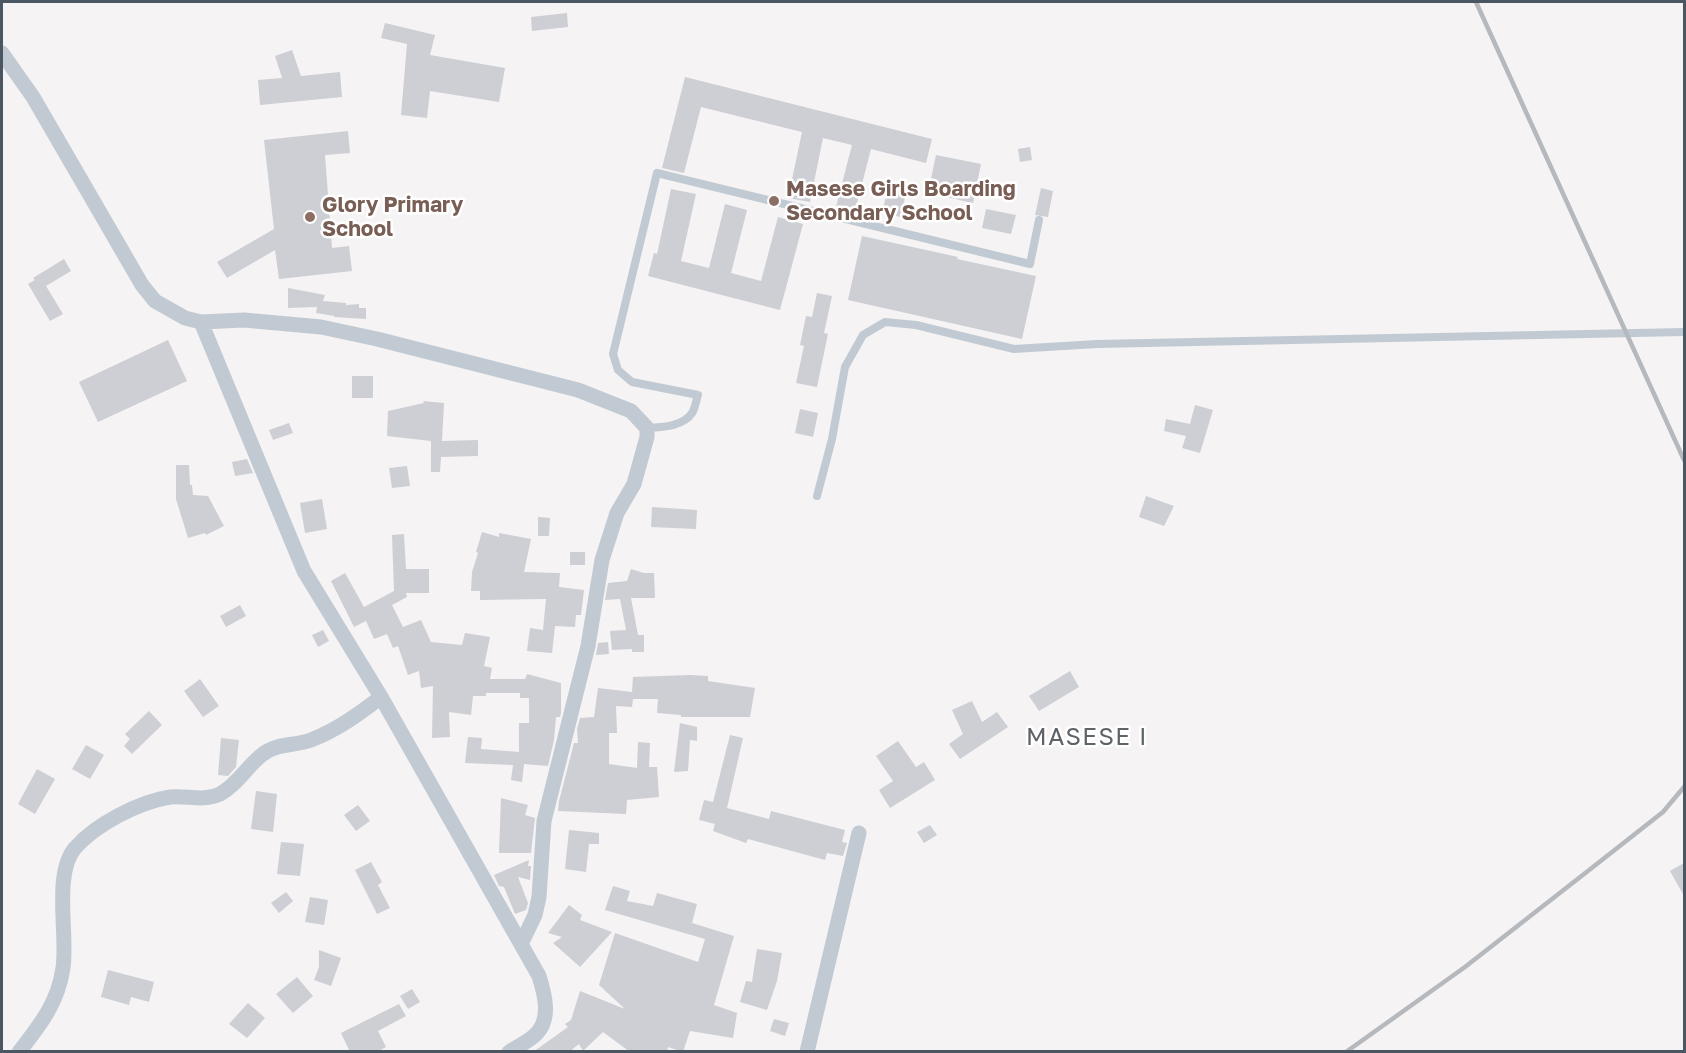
<!DOCTYPE html>
<style>
body{margin:0}
#map{position:relative;width:1686px;height:1053px;overflow:hidden;background:#f5f3f3;font-family:"Golos Text",sans-serif}
canvas{display:block}
.frame{position:absolute;inset:0;border:3px solid #4a5661;pointer-events:none}
</style>
<div id="map">
<canvas width="1686" height="1053"></canvas>
<div class="frame"></div>
</div>
<script>
const g = document.querySelector('canvas').getContext('2d');
g.lineJoin = 'round';
function paint(path, color) { g.fillStyle = color; g.fill(path, 'evenodd'); }
function strokePath(path, color, width, dash) { g.strokeStyle = color; g.lineWidth = width; g.lineCap = dash ? 'butt' : 'round'; g.setLineDash(dash || []); g.stroke(path); }
function label(font, color, halo, rows, align = 'center') {
  g.font = font + ' "Golos Text",sans-serif'; g.lineWidth = 5; g.setLineDash([]); g.textBaseline = 'middle'; g.strokeStyle = halo; g.fillStyle = color; for (const [text, x, y, turn = 0] of rows) {
    g.save(); g.translate(x, y); g.rotate((+turn || 0) * Math.PI / 180); g.textAlign = isNaN(turn) ? turn : align; if (halo) g.strokeText(text, 0, 0); g.fillText(text, 0, 0); g.restore();
  }
}
paint(new Path2D(`
 M 567,13 L 568,27 L 532,31 L 531,17 Z
 M 385,23 L 435,35 L 430,55 L 505,68 L 499,102 L 430,91 L 427,118 L 401,115 L 407,44 L 381,38 Z
 M 292,50 L 301,76 L 340,72 L 342,97 L 260,105 L 258,80 L 282,78 L 275,56 Z
 M 685,77 L 932,139 L 926,163 L 871,149 L 855,211 L 836,207 L 852,145 L 823,138 L 810,202 L 788,198 L 802,132 L 701,107 L 684,173 L 662,168 Z
 M 348,131 L 350,153 L 325,155 L 332,248 L 349,246 L 352,271 L 279,279 L 275,250 L 227,278 L 217,262 L 274,229 L 264,140 Z
 M 1030,147 L 1032,160 L 1020,162 L 1018,149 Z
 M 936,155 L 981,164 L 973,203 L 928,193 Z
 M 889,186 L 907,190 L 900,217 L 882,212 Z
 M 1041,188 L 1053,191 L 1048,217 L 1035,215 Z
 M 671,189 L 696,194 L 681,261 L 709,268 L 725,204 L 747,210 L 731,273 L 761,281 L 778,217 L 803,224 L 780,310 L 648,276 L 654,253 L 657,254 Z
 M 986,209 L 1016,215 L 1011,234 L 982,228 Z
 M 862,236 L 958,257 L 957,259 L 1036,276 L 1022,339 L 848,300 Z
 M 64,259 L 71,271 L 46,286 L 63,314 L 50,321 L 28,284 L 35,280 L 33,278 Z
 M 288,288 L 325,295 L 323,301 L 346,303 L 346,305 L 359,304 L 359,308 L 366,308 L 366,319 L 334,317 L 334,316 L 316,313 L 317,307 L 288,308 Z
 M 817,293 L 832,296 L 824,333 L 828,334 L 817,387 L 796,383 L 804,346 L 800,345 L 806,316 L 812,317 Z
 M 168,340 L 187,381 L 98,422 L 79,382 Z
 M 352,376 L 373,376 L 373,398 L 352,398 Z
 M 423,401 L 444,403 L 442,441 L 478,440 L 478,456 L 441,457 L 440,472 L 431,472 L 431,441 L 387,436 L 388,411 L 424,403 Z
 M 1195,405 L 1213,410 L 1200,453 L 1182,448 L 1186,436 L 1164,431 L 1166,419 L 1190,424 Z
 M 800,409 L 818,413 L 813,437 L 795,433 Z
 M 289,423 L 293,433 L 273,440 L 269,430 Z
 M 247,459 L 253,473 L 235,476 L 232,462 Z
 M 176,465 L 189,465 L 190,485 L 192,485 L 193,495 L 208,496 L 224,526 L 206,535 L 205,533 L 188,538 L 176,499 Z
 M 407,466 L 410,486 L 392,488 L 389,468 Z
 M 1146,496 L 1174,506 L 1164,526 L 1139,517 Z
 M 322,499 L 327,529 L 305,533 L 300,503 Z
 M 652,507 L 697,510 L 696,529 L 651,527 Z
 M 538,517 L 550,518 L 549,536 L 538,536 Z
 M 482,532 L 499,537 L 499,533 L 531,539 L 524,572 L 560,573 L 559,587 L 584,590 L 581,615 L 576,615 L 575,627 L 555,626 L 552,653 L 527,651 L 530,628 L 543,630 L 546,599 L 480,600 L 480,591 L 471,591 L 472,572 L 478,553 L 476,552 Z
 M 404,534 L 406,569 L 429,569 L 429,593 L 406,593 L 407,597 L 392,605 L 403,627 L 421,620 L 431,642 L 462,645 L 465,633 L 490,637 L 484,666 L 492,668 L 490,679 L 525,679 L 527,674 L 561,683 L 561,713 L 560,717 L 556,717 L 554,740 L 548,766 L 524,764 L 522,782 L 511,780 L 513,765 L 465,763 L 468,737 L 482,738 L 481,749 L 519,752 L 519,723 L 529,723 L 529,698 L 520,698 L 520,693 L 486,693 L 486,696 L 473,696 L 471,715 L 449,712 L 450,737 L 432,738 L 433,686 L 421,688 L 419,671 L 408,675 L 398,646 L 393,648 L 387,634 L 374,639 L 366,621 L 354,627 L 331,581 L 345,573 L 364,607 L 394,591 L 392,535 Z
 M 570,552 L 585,552 L 585,565 L 570,565 Z
 M 631,569 L 644,573 L 654,573 L 655,598 L 631,598 L 638,635 L 644,635 L 644,652 L 632,652 L 632,649 L 612,650 L 610,631 L 626,630 L 620,599 L 605,600 L 608,583 L 627,581 Z
 M 240,605 L 246,616 L 226,627 L 220,616 Z
 M 323,630 L 329,641 L 318,647 L 312,635 Z
 M 608,642 L 609,654 L 596,655 L 598,643 Z
 M 1070,671 L 1079,687 L 1039,711 L 1029,696 Z
 M 690,675 L 708,676 L 708,681 L 755,688 L 750,717 L 681,717 L 681,715 L 657,713 L 658,699 L 633,699 L 632,707 L 616,706 L 617,733 L 609,733 L 609,764 L 637,768 L 638,742 L 650,743 L 649,767 L 657,767 L 659,797 L 627,800 L 626,814 L 558,811 L 559,801 L 574,743 L 578,743 L 577,729 L 580,718 L 594,717 L 598,688 L 632,692 L 633,677 Z
 M 200,679 L 219,706 L 203,717 L 184,691 Z
 M 972,701 L 982,722 L 997,712 L 1008,727 L 960,759 L 949,744 L 963,734 L 952,710 Z
 M 149,711 L 162,725 L 132,754 L 124,746 L 130,739 L 125,734 Z
 M 680,723 L 697,727 L 697,741 L 690,740 L 688,771 L 674,772 Z
 M 730,735 L 743,738 L 727,808 L 769,819 L 771,811 L 845,830 L 842,842 L 847,843 L 843,856 L 827,853 L 825,860 L 748,839 L 746,843 L 713,831 L 715,824 L 699,820 L 704,800 L 713,802 Z
 M 221,738 L 239,740 L 236,767 L 228,776 L 218,775 Z
 M 898,741 L 916,767 L 924,762 L 935,780 L 890,808 L 879,790 L 893,781 L 876,756 Z
 M 86,745 L 104,755 L 90,779 L 72,769 Z
 M 37,769 L 55,779 L 35,814 L 18,804 Z
 M 256,791 L 277,794 L 273,832 L 251,829 Z
 M 501,798 L 528,805 L 525,815 L 535,818 L 531,853 L 499,853 Z
 M 358,805 L 370,821 L 356,831 L 344,815 Z
 M 930,825 L 937,835 L 924,843 L 917,832 Z
 M 569,830 L 599,833 L 599,844 L 589,844 L 586,872 L 565,869 Z
 M 281,842 L 304,844 L 300,876 L 277,874 Z
 M 529,860 L 528,866 L 531,866 L 530,880 L 518,877 L 528,903 L 526,910 L 515,914 L 504,887 L 499,886 L 494,875 Z
 M 371,862 L 382,882 L 378,885 L 390,908 L 377,914 L 355,870 Z
 M 1684,863 L 1684,896 L 1670,871 Z
 M 613,886 L 630,891 L 627,901 L 653,906 L 657,893 L 697,904 L 692,923 L 734,936 L 714,1005 L 737,1013 L 733,1038 L 690,1031 L 683,1052 L 668,1047 L 667,1052 L 630,1052 L 603,1032 L 583,1051 L 579,1044 L 569,1052 L 533,1052 L 568,1027 L 565,1024 L 571,1020 L 580,991 L 625,1009 L 599,985 L 615,933 L 698,962 L 705,939 L 605,910 Z
 M 286,892 L 293,901 L 279,913 L 271,903 Z
 M 310,897 L 328,900 L 324,925 L 305,922 Z
 M 569,905 L 582,915 L 580,920 L 612,932 L 580,967 L 553,943 L 562,937 L 548,933 Z
 M 757,949 L 782,953 L 777,981 L 767,1010 L 740,1002 L 746,981 L 752,982 Z
 M 319,950 L 341,958 L 331,986 L 314,980 L 319,967 Z
 M 108,970 L 154,982 L 149,1002 L 131,997 L 129,1005 L 101,997 Z
 M 297,977 L 313,996 L 293,1013 L 276,994 Z
 M 412,989 L 420,1002 L 408,1009 L 400,996 Z
 M 248,1003 L 265,1018 L 247,1038 L 229,1024 Z
 M 399,1004 L 406,1016 L 378,1031 L 386,1047 L 377,1052 L 350,1052 L 341,1033 Z
 M 774,1019 L 789,1023 L 785,1036 L 770,1031 Z`), '#cdcfd5');
strokePath(new Path2D(`
 M 647,428 C 660,427 683,427 692,413 C 695,409 696,400 698,395 L 632,382 L 618,370 L 613,354 L 657,173 L 1030,264 L 1039,220
 M 817,496 L 832,439 L 845,367 L 863,335 L 885,322 L 916,325 L 1014,349 L 1097,344 L 1684,332`), '#c1cad2', 8);
strokePath(new Path2D(`
 M 2,53 L 33,97 L 142,285 L 155,301 L 185,318 L 201,322 L 244,320 L 321,327 L 377,339 L 578,390 L 631,411 L 647,428 L 647,437 L 634,484 L 617,513 L 602,560 L 588,646 L 544,821 L 539,897 L 535,915 L 521,944
 M 201,322 L 304,571 L 381,697 L 539,976 C 545,995 552,1021 534,1036 C 527,1042 517,1047 509,1052
 M 19,1052 C 40,1025 58,1003 63,968 C 68,935 53,874 75,848 C 96,824 139,802 170,797 C 187,795 203,802 220,794 C 237,785 248,765 263,754 C 277,743 295,746 311,740 C 337,730 359,714 381,697
 M 807,1052 L 859,833`), '#c1cad2', 15);
strokePath(new Path2D(`
 M 1476,2 L 1684,460
 M 1346,1052 L 1465,967 L 1593,867 L 1663,812 L 1684,787`), '#b5b8bd', 4.5);
for (const [x, y, r, color] of [
 [774,201,6,"#8d6e63"],
 [310,217,6,"#8d6e63"]
]) { const dot = new Path2D(); dot.arc(x, y, r, 0, 2 * Math.PI); g.fillStyle = color; g.fill(dot); strokePath(dot, '#fff', 2); }
label('bold 21px', '#785e54', '#fff', [
 ["Masese Girls Boarding",786,189],
 ["Secondary School",786,213],
 ["Glory Primary",322,205],
 ["School",322,229]
], 'left');
g.letterSpacing = '1.5px';
label('24px', '#5f6368', '#fff', [
 ["MASESE I",1087,737]
]);
g.letterSpacing = '0px';
</script>
